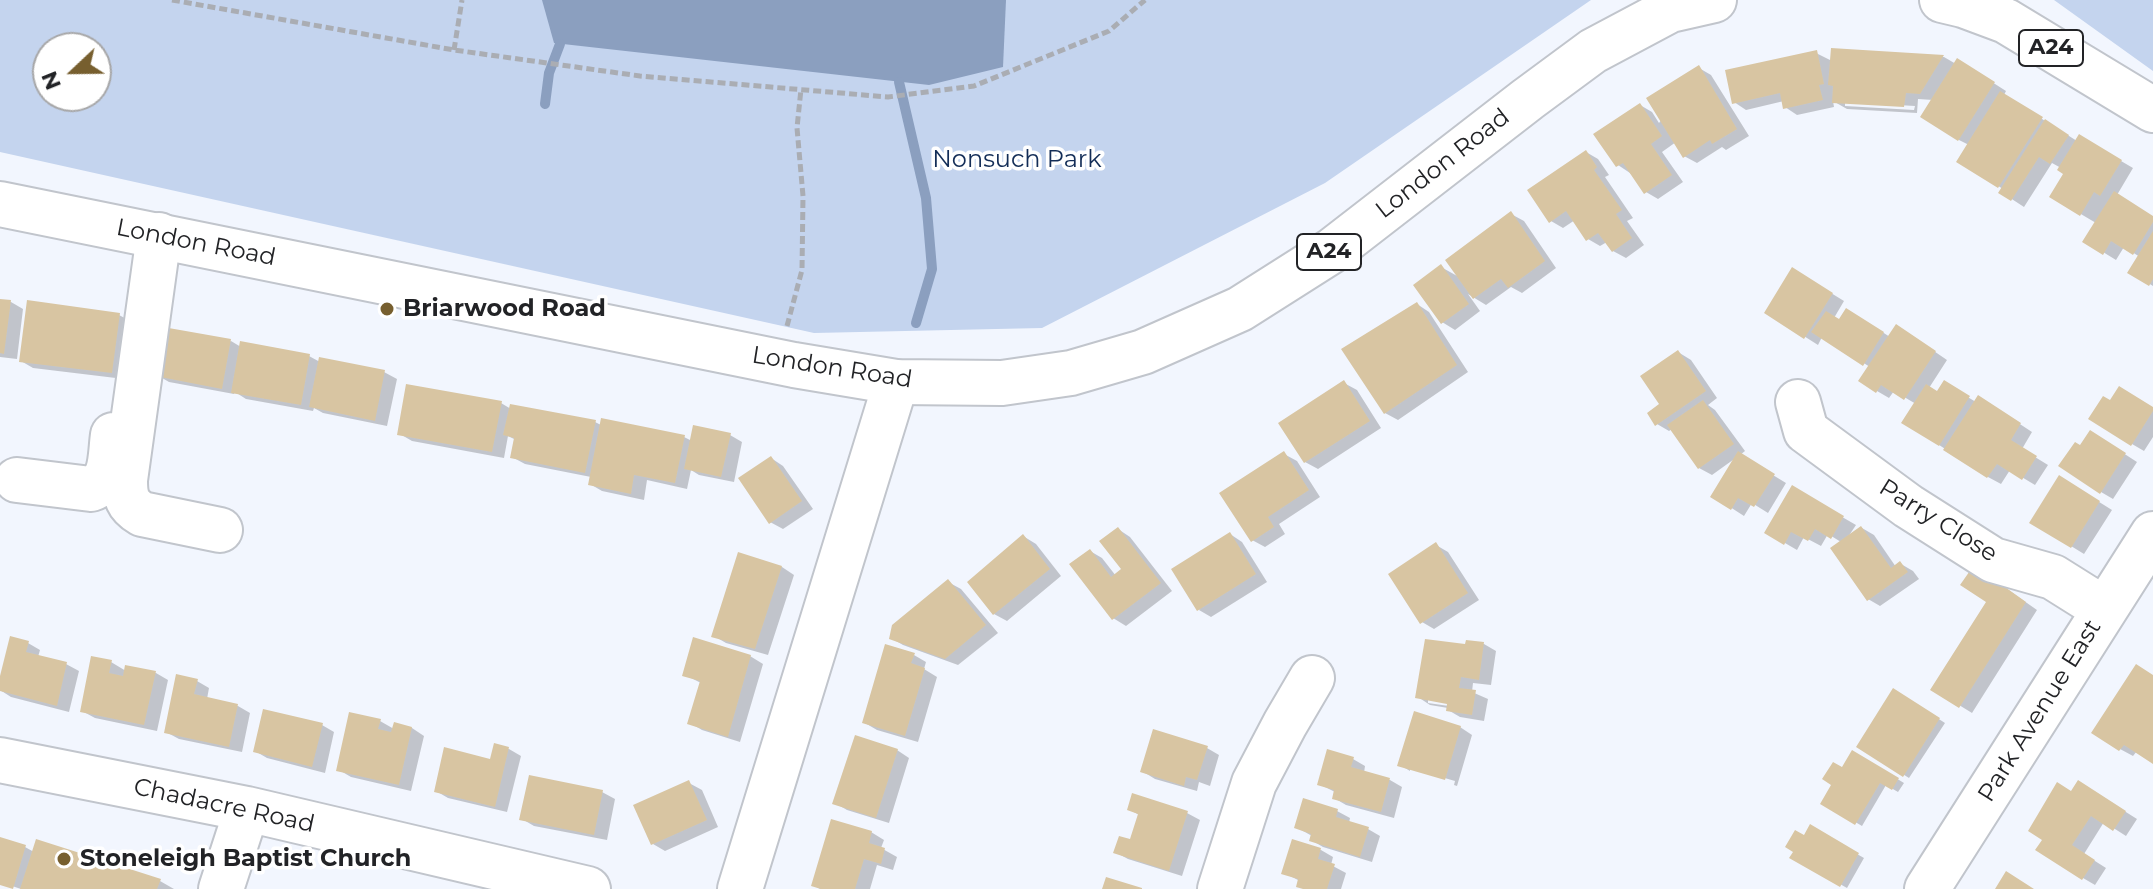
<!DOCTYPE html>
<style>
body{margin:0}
#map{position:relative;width:2153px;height:889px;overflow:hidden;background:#f2f6fe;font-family:Montserrat,sans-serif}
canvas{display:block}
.north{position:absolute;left:32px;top:32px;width:80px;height:80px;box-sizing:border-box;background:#fff;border:2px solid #a7a7a8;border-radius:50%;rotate:248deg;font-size:22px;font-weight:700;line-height:32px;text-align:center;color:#222326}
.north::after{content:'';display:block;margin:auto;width:28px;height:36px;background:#775f2f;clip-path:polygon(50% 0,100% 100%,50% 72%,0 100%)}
</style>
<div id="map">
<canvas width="2153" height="889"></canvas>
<div class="north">N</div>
</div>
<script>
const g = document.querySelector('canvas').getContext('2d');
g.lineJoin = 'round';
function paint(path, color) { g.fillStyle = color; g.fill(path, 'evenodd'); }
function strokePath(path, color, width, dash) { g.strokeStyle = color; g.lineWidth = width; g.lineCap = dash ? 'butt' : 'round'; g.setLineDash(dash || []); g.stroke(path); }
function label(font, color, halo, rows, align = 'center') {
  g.font = font + ' Montserrat,sans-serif'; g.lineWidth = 7; g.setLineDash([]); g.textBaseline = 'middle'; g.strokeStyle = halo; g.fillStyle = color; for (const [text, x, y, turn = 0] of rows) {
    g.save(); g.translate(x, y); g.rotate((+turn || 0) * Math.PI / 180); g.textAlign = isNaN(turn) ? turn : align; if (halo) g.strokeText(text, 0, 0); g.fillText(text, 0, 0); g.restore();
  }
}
paint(new Path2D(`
 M 0,0 L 1591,0 L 1325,183 L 1042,328 L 814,333 L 0,152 ZM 48,48 L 96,48 L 96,96 L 48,96 Z
 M 2054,0 L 2153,0 L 2153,71 Z`), '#c4d4ee');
paint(new Path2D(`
 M 542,0 L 1006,0 L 1003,67 L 929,85 L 554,43 Z`), '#8b9fbf');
paint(new Path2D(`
 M 1832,50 L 1944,57 L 1956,64 L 1970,68 L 2006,91 L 2004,95 L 2077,141 L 2080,137 L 2133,168 L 2117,195 L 2153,217 L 2153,286 L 2130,272 L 2140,257 L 2124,247 L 2116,260 L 2085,241 L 2096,223 L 2052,197 L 2066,173 L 2061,168 L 2052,163 L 2024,207 L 2001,192 L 2003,189 L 1959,161 L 1969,145 L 1959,140 L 1933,100 L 1918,99 L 1917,113 L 1847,109 L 1833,101 L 1834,107 L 1797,115 L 1785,107 L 1784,101 L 1746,110 L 1734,102 L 1816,53 L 1832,61 ZM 1845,102 L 1915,106 L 1914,110 L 1845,106 Z
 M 1699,68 L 1711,75 L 1749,136 L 1726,150 L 1722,147 L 1697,163 L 1684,156 L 1676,142 L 1662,152 L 1683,182 L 1658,199 L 1646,192 L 1630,173 L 1618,165 L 1640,105 L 1652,112 L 1659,123 Z
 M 1586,152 L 1598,159 L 1609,175 L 1605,177 L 1633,218 L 1627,221 L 1644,245 L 1626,258 L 1613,251 L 1607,242 L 1600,246 L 1588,239 L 1575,220 L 1563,228 L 1551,221 Z
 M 1511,214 L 1524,221 L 1556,268 L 1522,293 L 1511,287 L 1486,305 L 1468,294 L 1480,311 L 1455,330 L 1442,322 L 1441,267 L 1459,277 Z
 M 1805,277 L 1844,301 L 1834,318 L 1840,321 L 1859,317 L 1890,337 L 1909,334 L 1947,360 L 1929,388 L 1938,393 L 1944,383 L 1976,402 L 1991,405 L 2032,432 L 2022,449 L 2048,465 L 2035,485 L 2010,470 L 2001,484 L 1988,477 L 1904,422 L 1916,404 L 1894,391 L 1889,398 L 1877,391 L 1870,367 L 1822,337 L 1818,345 L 1766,312 Z
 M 0,301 L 11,302 L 23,309 L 17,359 L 0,357 Z
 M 1417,304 L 1429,312 L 1468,372 L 1398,420 L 1385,413 Z
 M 119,315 L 132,322 L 124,379 L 33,368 L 21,361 Z
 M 231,341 L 241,347 L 309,356 L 320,362 L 384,372 L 397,379 L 387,426 L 323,413 L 314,408 L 313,411 L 246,399 L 235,392 L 234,394 L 169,382 L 157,375 Z
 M 1678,352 L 1691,360 L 1717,398 L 1708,405 L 1715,410 L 1745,451 L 1740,455 L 1786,483 L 1768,513 L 1752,503 L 1744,516 L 1713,496 L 1737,457 L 1712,475 L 1699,468 L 1672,429 L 1669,431 L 1657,424 Z
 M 1344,383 L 1357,390 L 1381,428 L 1318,469 L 1305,462 Z
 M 2111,402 L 2153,409 L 2153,437 L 2144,451 L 2132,444 Z
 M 501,403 L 511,409 L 595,422 L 601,425 L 684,437 L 692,441 L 730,435 L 742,442 L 734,482 L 699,475 L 691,470 L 687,489 L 647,480 L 644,500 L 602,491 L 590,484 L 591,477 L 525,464 L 512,457 L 516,440 L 508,436 L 504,458 L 412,441 L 400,434 Z
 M 2103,440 L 2137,462 L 2113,499 L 2101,492 L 2081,448 Z
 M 1284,454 L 1297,461 L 1320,497 L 1279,524 L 1285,534 L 1265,547 L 1252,540 Z
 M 771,458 L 783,466 L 813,509 L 783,529 L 770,522 Z
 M 2072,485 L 2112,510 L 2084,554 L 2032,522 Z
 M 1792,488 L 1856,525 L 1848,537 L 1862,528 L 1874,535 L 1896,567 L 1901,564 L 1913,571 L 1919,579 L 1880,606 L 1868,599 L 1841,542 L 1828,534 L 1821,546 L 1804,537 L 1797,550 L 1766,532 Z
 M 1118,529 L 1130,537 L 1172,591 L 1126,626 L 1113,618 L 1090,551 L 1102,558 L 1116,576 L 1124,570 Z
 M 1230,534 L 1242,542 L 1267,582 L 1211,617 L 1199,610 Z
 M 1023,536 L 1036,544 L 1061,576 L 1007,621 L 994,614 Z
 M 1436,545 L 1448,552 L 1479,600 L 1434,629 L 1422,622 Z
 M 739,554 L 782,567 L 794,575 L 768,655 L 726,643 L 714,636 Z
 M 1987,575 L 2037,610 L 1972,713 L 1933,689 L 1989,601 Z
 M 948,582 L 961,589 L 998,633 L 958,665 L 903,645 L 891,638 Z
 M 1468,642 L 1484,644 L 1496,651 L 1491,685 L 1473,683 L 1472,692 L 1488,699 L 1484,721 L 1460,717 L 1448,710 L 1448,708 L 1430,705 L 1418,697 ZM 1428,699 L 1457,703 L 1456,707 L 1428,703 Z
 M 28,643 L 40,650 L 38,657 L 66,664 L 79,671 L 69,712 L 11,697 L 0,690 L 0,685 Z
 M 914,655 L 926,662 L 924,669 L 937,677 L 918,742 L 877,730 L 865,723 Z
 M 750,656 L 763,664 L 740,742 L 702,730 L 690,723 L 701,683 L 685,675 Z
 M 111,662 L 126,671 L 127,667 L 156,673 L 168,680 L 157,731 L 95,718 L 82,711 Z
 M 2153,676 L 2153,762 L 2137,751 L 2133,756 L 2120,749 Z
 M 197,681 L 209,688 L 207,699 L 238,706 L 250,713 L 242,752 L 179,739 L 166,732 Z
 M 1894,690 L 1945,723 L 1909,778 L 1858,746 Z
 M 380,721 L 394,729 L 395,725 L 412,728 L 424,736 L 411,791 L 351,777 L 339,770 Z
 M 322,725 L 334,732 L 325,773 L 267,758 L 255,751 Z
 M 1460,727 L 1472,735 L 1457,786 L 1454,785 L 1455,781 L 1410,768 L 1410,771 L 1400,765 Z
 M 496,745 L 509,749 L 521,756 L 507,812 L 448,798 L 436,791 L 491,762 Z
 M 1207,748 L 1219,755 L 1210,786 L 1199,782 L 1197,791 L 1155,779 L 1142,771 Z
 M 897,750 L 909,758 L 889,823 L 847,810 L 835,803 Z
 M 1853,752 L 1904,783 L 1898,792 L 1886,785 L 1862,826 L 1823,803 Z
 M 1353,759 L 1365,766 L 1364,773 L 1390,780 L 1402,787 L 1394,818 L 1346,805 L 1334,798 L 1335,792 L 1319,784 Z
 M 689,783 L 702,790 L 718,827 L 665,851 L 653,844 Z
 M 2091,790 L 2137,819 L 2126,836 L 2104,822 L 2084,854 L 2106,868 L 2095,885 L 2083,878 L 2045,839 L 2072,793 Z
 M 602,792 L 615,799 L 607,840 L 534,826 L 522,819 Z
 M 1129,809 L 1187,813 L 1200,820 L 1182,876 L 1128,859 L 1115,852 L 1131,842 L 1139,815 Z
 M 1337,811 L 1350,818 L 1349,823 L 1368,829 L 1380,836 L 1372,862 L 1323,847 L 1311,840 L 1312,836 L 1296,827 Z
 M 1810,827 L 1864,858 L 1847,888 L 1792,857 Z
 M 871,832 L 884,840 L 881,848 L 897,857 L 893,870 L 877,865 L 870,889 L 820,889 L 813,885 Z
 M 0,839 L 25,847 L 34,852 L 160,881 L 174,889 L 21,889 L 0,882 Z
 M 1294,841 L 1321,850 L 1333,857 L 1331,865 L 1346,873 L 1341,889 L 1304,889 L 1300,881 L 1284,873 Z`), '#0003');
strokePath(new Path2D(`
 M 899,82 L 926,198 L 932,269 L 916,323
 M 545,104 L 549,73 L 560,44`), '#8b9fbf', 10);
paint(new Path2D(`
 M 1831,48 L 1879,51 L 1944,55 L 1920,94 L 1906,93 L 1904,107 L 1832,103 L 1833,86 L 1828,85 Z
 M 1817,50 L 1824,84 L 1819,85 L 1823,100 L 1783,109 L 1780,93 L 1732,104 L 1725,70 Z
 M 1957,58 L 1995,82 L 1958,141 L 1920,117 Z
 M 1699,65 L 1737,129 L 1712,144 L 1710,140 L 1683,158 L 1646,98 Z
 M 2000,91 L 2043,117 L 1998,188 L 1956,162 Z
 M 1640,103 L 1662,136 L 1651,144 L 1672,175 L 1644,194 L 1623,163 L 1616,167 L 1593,134 Z
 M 2045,119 L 2069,135 L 2050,164 L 2039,157 L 2011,201 L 1998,193 Z
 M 2079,134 L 2122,160 L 2100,196 L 2094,192 L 2080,216 L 2049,197 L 2063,174 L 2057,170 Z
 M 1586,150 L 1597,167 L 1594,170 L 1622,210 L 1616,214 L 1632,238 L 1612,252 L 1598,233 L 1586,241 L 1566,211 L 1549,223 L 1527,190 Z
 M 2114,191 L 2153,216 L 2153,222 L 2133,255 L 2111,241 L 2103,255 L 2082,242 Z
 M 1511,211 L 1545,261 L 1508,288 L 1501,279 L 1473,299 L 1445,260 Z
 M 2153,231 L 2153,279 L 2149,286 L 2127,273 Z
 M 1441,264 L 1469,304 L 1441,324 L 1413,285 Z
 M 1792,267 L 1833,293 L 1804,339 L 1764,313 Z
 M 0,299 L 11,300 L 4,354 L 0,353 Z
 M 27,300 L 120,313 L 112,373 L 19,362 Z
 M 1417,302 L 1457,365 L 1384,414 L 1341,349 Z
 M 1846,308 L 1884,332 L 1863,366 L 1811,332 L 1826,311 L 1839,319 Z
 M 1896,324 L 1936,351 L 1904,400 L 1881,385 L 1876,393 L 1858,381 Z
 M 163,327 L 231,339 L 222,389 L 155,376 Z
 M 240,341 L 310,354 L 301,405 L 231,393 Z
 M 1678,350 L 1706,391 L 1655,426 L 1647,413 L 1659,404 L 1640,376 Z
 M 319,357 L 385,370 L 375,421 L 309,407 Z
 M 1344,380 L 1370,421 L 1304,463 L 1278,423 Z
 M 1944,380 L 1970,396 L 1939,446 L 1901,423 L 1926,384 L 1937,391 Z
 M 406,384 L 502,401 L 492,452 L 397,435 Z
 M 2119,386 L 2153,407 L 2153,411 L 2131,446 L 2088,419 L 2103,396 L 2110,400 Z
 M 1978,395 L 2021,423 L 2011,440 L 2037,456 L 2022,480 L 1997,464 L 1987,478 L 1943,450 Z
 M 1703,400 L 1734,444 L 1698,469 L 1667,425 Z
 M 510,404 L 596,420 L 585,473 L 510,458 L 514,438 L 503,435 Z
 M 601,418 L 685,435 L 675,483 L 634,475 L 631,494 L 588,485 Z
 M 693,425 L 731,433 L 721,477 L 684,469 Z
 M 2090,430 L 2126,453 L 2100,494 L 2058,466 L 2075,442 L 2080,445 Z
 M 1284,451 L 1309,490 L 1268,517 L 1274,527 L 1251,542 L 1219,493 Z
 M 1738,451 L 1775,474 L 1754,507 L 1738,498 L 1731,510 L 1710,497 Z
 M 771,456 L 802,501 L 769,524 L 738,478 Z
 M 2059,475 L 2100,501 L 2071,548 L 2029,523 Z
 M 1792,485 L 1844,516 L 1831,539 L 1815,529 L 1808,541 L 1791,532 L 1784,545 L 1764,533 Z
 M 1861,526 L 1891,568 L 1900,561 L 1908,572 L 1867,601 L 1830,548 Z
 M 1118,527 L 1161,583 L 1112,620 L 1069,564 L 1090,549 L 1111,577 L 1121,569 L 1099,541 Z
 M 1230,532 L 1256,574 L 1197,611 L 1171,569 Z
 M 1023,534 L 1050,569 L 993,615 L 967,582 Z
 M 1436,542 L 1468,593 L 1420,624 L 1388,574 Z
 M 738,552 L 782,566 L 755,649 L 711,637 Z
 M 1974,565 L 2026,602 L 1959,708 L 1930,690 L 1986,602 L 1960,585 Z
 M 948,579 L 986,625 L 945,659 L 889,639 L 892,625 Z
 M 10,636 L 29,641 L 26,652 L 67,662 L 57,706 L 0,691 L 0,676 Z
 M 693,637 L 751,655 L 728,737 L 687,724 L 700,681 L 682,676 Z
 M 1425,639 L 1465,644 L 1466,640 L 1484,642 L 1479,680 L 1461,677 L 1459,688 L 1476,690 L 1472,715 L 1446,711 L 1447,704 L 1415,698 Z
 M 885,644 L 915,653 L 911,663 L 925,668 L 905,736 L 862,723 Z
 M 91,656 L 112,660 L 109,673 L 123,676 L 125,665 L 156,671 L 144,725 L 80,712 Z
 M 2136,664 L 2153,675 L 2153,764 L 2124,745 L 2119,751 L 2091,733 Z
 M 176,674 L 198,679 L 194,694 L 238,704 L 229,747 L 164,733 Z
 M 1893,688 L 1940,718 L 1903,777 L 1856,747 Z
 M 263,709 L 323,723 L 312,767 L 253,752 Z
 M 1414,711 L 1461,726 L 1445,780 L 1397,766 Z
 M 349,712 L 381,719 L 378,729 L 391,732 L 394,722 L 412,727 L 399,785 L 336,771 Z
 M 1153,729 L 1208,746 L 1197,780 L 1186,777 L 1184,786 L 1140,772 Z
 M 855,735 L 898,749 L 876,818 L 832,804 Z
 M 494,743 L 509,747 L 495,807 L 434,792 L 444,747 L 490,759 Z
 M 1327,749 L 1354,757 L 1351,767 L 1390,778 L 1381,812 L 1332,799 L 1334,790 L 1317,785 Z
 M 1852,750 L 1899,778 L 1892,790 L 1880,783 L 1855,825 L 1820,804 L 1831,785 L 1822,779 L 1833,762 L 1842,767 Z
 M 529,775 L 603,790 L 594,835 L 519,820 Z
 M 689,780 L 707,820 L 651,845 L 633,805 Z
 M 2078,780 L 2126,811 L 2113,831 L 2091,816 L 2072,845 L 2095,860 L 2082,880 L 2035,850 L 2042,840 L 2028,831 L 2057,782 L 2071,791 Z
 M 1132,793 L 1188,811 L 1169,871 L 1113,853 L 1119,836 L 1130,839 L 1138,814 L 1127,810 Z
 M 1303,798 L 1338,809 L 1336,817 L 1369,827 L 1360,857 L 1309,841 L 1311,834 L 1294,828 Z
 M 831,819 L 872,831 L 869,843 L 885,848 L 881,864 L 864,859 L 855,889 L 821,889 L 811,886 Z
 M 1810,824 L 1859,853 L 1840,887 L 1789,858 L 1793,852 L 1785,847 L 1795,830 L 1804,835 Z
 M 0,837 L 26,845 L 13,889 L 0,885 Z
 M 36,839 L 161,879 L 157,889 L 20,889 Z
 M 1292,839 L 1321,848 L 1318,859 L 1335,864 L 1327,889 L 1303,889 L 1296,887 L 1298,879 L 1281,874 Z
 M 2006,871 L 2034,889 L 1995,889 Z
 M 1106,877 L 1142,888 L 1142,889 L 1102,889 Z`), '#d8c5a2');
const minor = new Path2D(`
 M 159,235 L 125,480 C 125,497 127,505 142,514 L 220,530
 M 1798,402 L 1806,431 L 1908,506 L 1993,560 L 2053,577 L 2104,609
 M 17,480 L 91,489 C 113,482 110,455 113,435
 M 0,760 L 247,809 L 588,889
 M 221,889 L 247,809
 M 740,889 L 896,382
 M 1220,889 L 1254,783 L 1285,724 L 1312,678
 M 1927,889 L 2153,534`);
const highway = new Path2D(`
 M 1942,0 L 1963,5 L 2006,21 L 2153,110
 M 0,204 L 794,365 L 896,382 L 1002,383 L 1071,373 L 1143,352 L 1240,309 L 1333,250 L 1528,99 L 1593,51 L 1670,10 L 1714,0`);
strokePath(minor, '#c1c5cc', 48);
strokePath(highway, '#c1c5cc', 48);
strokePath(new Path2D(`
 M 172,0 L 454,50 L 640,76 L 888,97 L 974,86 L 1109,31 L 1145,0
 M 454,50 L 462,0
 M 787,326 L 802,270 L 803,196 L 797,128 L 801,89`), '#aaadb3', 5, [8, 4]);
strokePath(minor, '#fff', 44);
strokePath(highway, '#fff', 44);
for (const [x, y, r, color] of [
 [387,309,8,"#775f2f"],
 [64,859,8,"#775f2f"]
]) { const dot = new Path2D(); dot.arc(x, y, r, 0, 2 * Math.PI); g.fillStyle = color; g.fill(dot); strokePath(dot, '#fff', 3); }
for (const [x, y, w] of [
 [2051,48,64],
 [1329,252,64]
]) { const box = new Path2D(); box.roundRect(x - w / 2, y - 18, w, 36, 6); g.fillStyle = '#fff'; g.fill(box); strokePath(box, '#222326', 2); }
label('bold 22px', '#222326', null, [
 ["A24",2051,48],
 ["A24",1329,252]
]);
label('24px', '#132d57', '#fff', [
 ["Nonsuch Park",1017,160]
]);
label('24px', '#222326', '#fff', [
 ["London Road",1443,164,-38],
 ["London Road",196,243,11],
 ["London Road",832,368,9],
 ["Parry Close",1938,521,32],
 ["Park Avenue East",2040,711,-58],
 ["Chadacre Road",224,806,12]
]);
label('bold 24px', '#222326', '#fff', [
 ["Briarwood Road",403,309],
 ["Stoneleigh Baptist Church",80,859]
], 'left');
</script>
